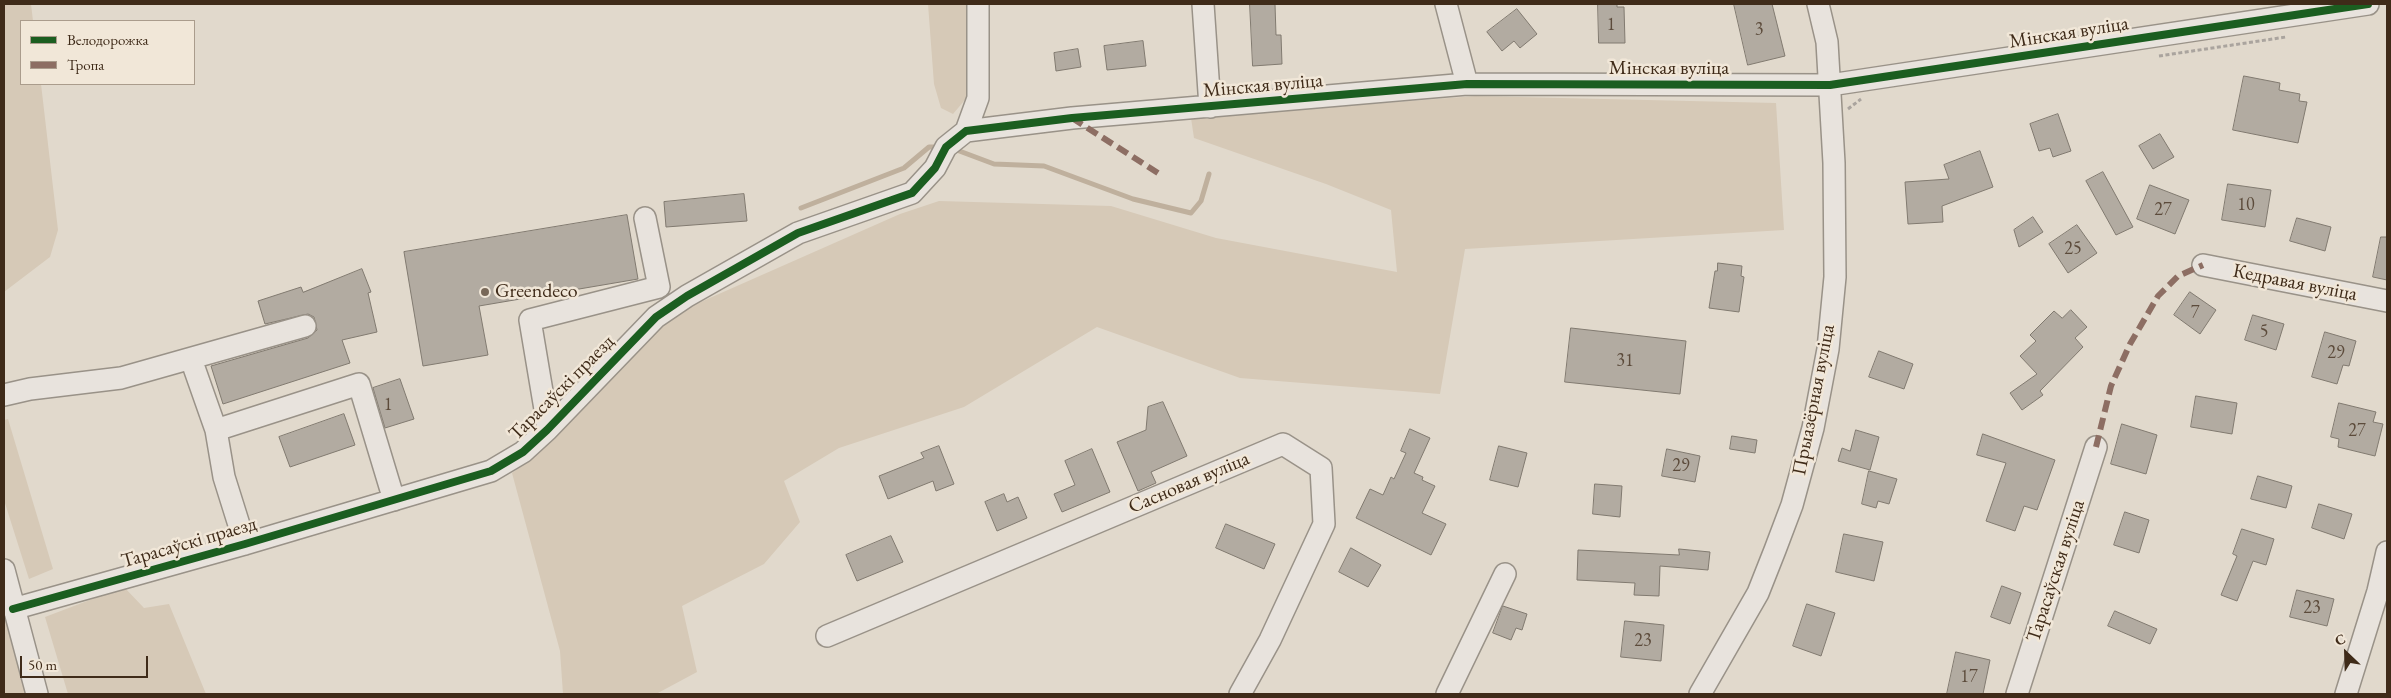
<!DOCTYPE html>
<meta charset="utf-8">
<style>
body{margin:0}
#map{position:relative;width:2391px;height:698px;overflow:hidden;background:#e1d9cc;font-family:"EB Garamond",serif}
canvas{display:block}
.frame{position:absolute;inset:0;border:5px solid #3f2b19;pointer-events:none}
.legend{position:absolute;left:20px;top:20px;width:175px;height:65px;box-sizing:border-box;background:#f1e7d8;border:1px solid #aa9c8c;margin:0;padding:6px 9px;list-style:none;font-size:15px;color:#3f2b19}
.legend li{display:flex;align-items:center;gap:10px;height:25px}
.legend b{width:25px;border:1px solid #aa9c8c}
.north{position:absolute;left:2321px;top:628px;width:50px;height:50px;-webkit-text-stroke:4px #f1e7d8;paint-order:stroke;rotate:336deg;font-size:14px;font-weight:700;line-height:20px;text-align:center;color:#3f2b19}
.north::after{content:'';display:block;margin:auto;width:18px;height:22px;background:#3f2b19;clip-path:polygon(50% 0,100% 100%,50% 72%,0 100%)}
.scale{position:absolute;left:20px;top:656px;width:128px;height:22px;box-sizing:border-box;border:2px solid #3f2b19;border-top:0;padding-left:6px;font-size:15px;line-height:18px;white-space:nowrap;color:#3f2b19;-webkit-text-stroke:4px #f1e7d8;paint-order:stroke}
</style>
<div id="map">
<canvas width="2391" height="698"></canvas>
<div class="frame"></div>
<ul class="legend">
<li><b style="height:6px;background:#1b5e20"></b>Велодорожка</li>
<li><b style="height:6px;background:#8d6e63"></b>Тропа</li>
</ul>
<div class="north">С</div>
<div class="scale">50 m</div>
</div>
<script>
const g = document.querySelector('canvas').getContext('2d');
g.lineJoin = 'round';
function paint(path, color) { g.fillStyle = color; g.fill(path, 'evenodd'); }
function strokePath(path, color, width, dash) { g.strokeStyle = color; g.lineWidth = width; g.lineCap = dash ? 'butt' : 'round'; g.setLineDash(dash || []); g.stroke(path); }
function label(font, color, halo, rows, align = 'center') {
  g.font = font + ' "EB Garamond",serif'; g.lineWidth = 5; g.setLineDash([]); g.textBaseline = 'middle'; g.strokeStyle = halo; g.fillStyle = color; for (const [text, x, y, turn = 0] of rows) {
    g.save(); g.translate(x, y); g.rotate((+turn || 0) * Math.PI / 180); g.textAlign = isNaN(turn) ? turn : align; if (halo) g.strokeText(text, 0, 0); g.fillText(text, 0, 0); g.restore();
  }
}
paint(new Path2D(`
 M 4,4 L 31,4 L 33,21 L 21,21 L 21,84 L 41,84 L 58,230 L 50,257 L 4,292 Z
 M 928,4 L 972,4 L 969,95 L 953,114 L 941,108 L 934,84 Z
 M 1475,96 L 1776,103 L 1784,230 L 1465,249 L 1440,394 L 1240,378 L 1097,327 L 964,407 L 839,448 L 784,481 L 800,522 L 764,564 L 682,606 L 697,672 L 656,694 L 563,694 L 560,651 L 512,473 L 539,453 L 669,316 L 900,214 L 939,201 L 1111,206 L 1216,238 L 1397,272 L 1391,210 L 1326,184 L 1194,138 L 1191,118 Z
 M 8,419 L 53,569 L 29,579 L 4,500 L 4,420 Z
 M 124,587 L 144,608 L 169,604 L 206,694 L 68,694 L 45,617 Z
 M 4,600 L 31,694 L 4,694 Z`), '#d6c9b7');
strokePath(new Path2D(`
 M 954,149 L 994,164 L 1044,166 L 1133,199 L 1191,213 L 1201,201 L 1209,174
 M 801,208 L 904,168 L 929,147 L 941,147`), '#bfb09d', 5);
const building = new Path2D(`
 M 1250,4 L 1275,4 L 1276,35 L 1281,35 L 1282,64 L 1253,66 Z
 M 1598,4 L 1617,4 L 1617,7 L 1624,7 L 1625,43 L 1599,43 Z
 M 1734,4 L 1772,4 L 1785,56 L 1748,65 Z
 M 1517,9 L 1537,34 L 1520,48 L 1514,41 L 1502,51 L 1487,32 Z
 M 1143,41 L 1146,66 L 1107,70 L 1104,46 Z
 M 1078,49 L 1081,67 L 1056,71 L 1054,53 Z
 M 2244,76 L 2280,83 L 2279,90 L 2300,94 L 2299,101 L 2307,102 L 2298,143 L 2233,130 Z
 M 2058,114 L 2071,151 L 2053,157 L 2050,148 L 2039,151 L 2030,124 Z
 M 2160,134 L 2174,157 L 2153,169 L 2139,146 Z
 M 1980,151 L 1993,187 L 1942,206 L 1943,222 L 1908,224 L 1905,182 L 1949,179 L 1944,165 Z
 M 2103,172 L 2133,227 L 2116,235 L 2086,181 Z
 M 2228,184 L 2271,190 L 2265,227 L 2222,220 Z
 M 2150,185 L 2189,200 L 2175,234 L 2137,219 Z
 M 744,194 L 747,221 L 666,227 L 664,202 Z
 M 627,215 L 638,279 L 479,306 L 488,355 L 423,366 L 404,252 Z
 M 2033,217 L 2043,232 L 2019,247 L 2014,230 Z
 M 2297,218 L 2331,227 L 2325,251 L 2290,241 Z
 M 2077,225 L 2097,253 L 2068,273 L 2049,244 Z
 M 2381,237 L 2387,237 L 2387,280 L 2373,277 Z
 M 1718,263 L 1742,266 L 1741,276 L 1744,277 L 1739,312 L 1709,308 L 1715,271 L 1717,271 Z
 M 362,269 L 371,292 L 368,293 L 377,332 L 342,340 L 350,363 L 223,404 L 211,366 L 308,338 L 317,330 L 314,317 L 308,314 L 265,324 L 258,301 L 301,287 L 303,292 Z
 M 2190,292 L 2216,310 L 2200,334 L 2174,315 Z
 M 2071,310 L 2087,327 L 2075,338 L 2083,347 L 2040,391 L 2043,395 L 2022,410 L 2010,393 L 2037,374 L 2020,356 L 2036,341 L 2030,335 L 2054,311 L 2062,318 Z
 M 2253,315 L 2284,324 L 2276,350 L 2245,340 Z
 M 1571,328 L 1686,341 L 1680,394 L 1565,382 Z
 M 2325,332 L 2356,341 L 2349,366 L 2343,365 L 2337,384 L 2312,377 Z
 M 1879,351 L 1913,364 L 1904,389 L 1869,377 Z
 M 400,379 L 414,419 L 385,428 L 373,388 Z
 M 2196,396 L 2237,403 L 2232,434 L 2191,427 Z
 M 1163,402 L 1187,456 L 1151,472 L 1156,483 L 1138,491 L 1117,442 L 1146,430 L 1148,407 Z
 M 2339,403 L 2376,412 L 2373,422 L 2383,424 L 2375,456 L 2338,447 L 2339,439 L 2331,437 Z
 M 344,414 L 355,445 L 290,467 L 279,437 Z
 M 2122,424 L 2157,435 L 2146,474 L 2111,464 Z
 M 1410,429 L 1430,438 L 1414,473 L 1423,477 L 1422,480 L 1435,486 L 1422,513 L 1446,524 L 1431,555 L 1356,518 L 1370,489 L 1383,495 L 1391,477 L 1394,479 L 1406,453 L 1401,451 Z
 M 1856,430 L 1879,437 L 1870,470 L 1838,461 L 1842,448 L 1850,451 Z
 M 1983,434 L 2055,460 L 2037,510 L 2024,506 L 2015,531 L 1986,521 L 2006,463 L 1977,455 Z
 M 1732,436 L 1757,440 L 1755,453 L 1730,449 Z
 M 939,446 L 954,484 L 936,491 L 933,481 L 888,499 L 879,476 L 924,458 L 921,453 Z
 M 1499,446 L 1527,453 L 1518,487 L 1490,480 Z
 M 1092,449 L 1110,492 L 1062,512 L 1054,494 L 1075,485 L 1065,461 Z
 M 1667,449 L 1700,456 L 1695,482 L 1662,476 Z
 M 1869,471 L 1897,479 L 1889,504 L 1878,501 L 1876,508 L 1862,504 Z
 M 2258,476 L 2292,486 L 2286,508 L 2251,499 Z
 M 1595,484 L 1622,486 L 1620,517 L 1593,514 Z
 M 1004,494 L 1007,502 L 1018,497 L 1027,518 L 997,531 L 985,502 Z
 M 2319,504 L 2352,514 L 2344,539 L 2312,528 Z
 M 2125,512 L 2149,520 L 2139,553 L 2114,545 Z
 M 1226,524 L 1275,544 L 1264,569 L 1216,548 Z
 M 2242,529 L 2274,539 L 2266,565 L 2253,561 L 2237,601 L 2221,595 L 2237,556 L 2233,554 Z
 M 1844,534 L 1883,542 L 1874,581 L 1836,572 Z
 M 891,536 L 903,562 L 857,581 L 846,555 Z
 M 1351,548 L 1381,565 L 1368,587 L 1339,572 Z
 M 1679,549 L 1710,552 L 1708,570 L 1660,566 L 1659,596 L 1634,595 L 1635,583 L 1577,580 L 1578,550 L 1679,555 Z
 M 2002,586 L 2021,593 L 2010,624 L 1991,617 Z
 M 2297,590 L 2334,599 L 2327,626 L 2290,617 Z
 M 1807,604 L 1835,613 L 1821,656 L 1793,646 Z
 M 1503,606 L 1527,614 L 1522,630 L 1516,628 L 1511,640 L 1493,633 Z
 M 2115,611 L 2157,629 L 2150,644 L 2108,626 Z
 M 1625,621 L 1664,625 L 1661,661 L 1621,657 Z
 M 1956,652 L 1990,660 L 1983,694 L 1947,694 Z`);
paint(building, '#b2aba1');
strokePath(building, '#817a70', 1);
const minor = new Path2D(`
 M 1203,4 L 1210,107
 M 1446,4 L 1467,84
 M 966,131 L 1072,118 L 1467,84 L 1830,85 L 2368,4
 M 966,131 L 978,98 L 978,4
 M 2203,265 L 2387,301
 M 191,359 L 216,430 L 359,384 L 394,500
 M 4,395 L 30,389 L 121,378 L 305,326
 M 548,427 L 530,320 L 659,287 L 645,218
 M 216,430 L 224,477 L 245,544
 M 4,570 L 37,694
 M 13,609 L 245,544 L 491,471 L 523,452 L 547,430 L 656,317 L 687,296 L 798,233 L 912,193 L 935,168 L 946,147 L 966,131
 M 827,636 L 1283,444 L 1321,468 L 1324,524 L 1270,640 L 1240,694
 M 1447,694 L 1505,574
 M 1700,694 L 1758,593 L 1775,550 L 1792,505 L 1813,428 L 1828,349 L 1835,277 L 1834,163 L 1827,42 L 1818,4
 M 2017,694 L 2096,447
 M 2346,694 L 2378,591 L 2387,552`);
strokePath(minor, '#999288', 24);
strokePath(new Path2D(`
 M 2159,56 L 2286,37
 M 1848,109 L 1861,99`), '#aaa49e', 3, [4, 2.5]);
strokePath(minor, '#e8e3dd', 21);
strokePath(new Path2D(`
 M 1072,118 L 1158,173
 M 2096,447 L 2111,386 L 2130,344 L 2158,296 L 2178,276 L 2203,265`), '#8d6e63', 6, [12, 6]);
strokePath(new Path2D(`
 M 13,609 L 245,544 L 491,471 L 523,452 L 547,430 L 656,317 L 687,296 L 798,233 L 912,193 L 935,168 L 946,147 L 966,131 L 1072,118 L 1467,84 L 1830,85 L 2368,4`), '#1b5e20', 8);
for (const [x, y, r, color] of [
 [485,292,5,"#786858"]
]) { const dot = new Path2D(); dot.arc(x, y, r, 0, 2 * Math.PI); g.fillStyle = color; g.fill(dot); strokePath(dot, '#f1e7d8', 2); }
label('18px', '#5c4b3b', null, [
 ["1",1611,25],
 ["3",1759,30],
 ["10",2246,205],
 ["27",2163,210],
 ["25",2073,249],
 ["7",2195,313],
 ["5",2264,332],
 ["29",2336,353],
 ["31",1625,361],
 ["1",388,405],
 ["27",2357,431],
 ["29",1681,466],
 ["23",2312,608],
 ["23",1643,641],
 ["17",1969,677]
]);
label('20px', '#3f2b19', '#f1e7d8', [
 ["Мінская вуліца",2069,33,-9],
 ["Мінская вуліца",1669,69],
 ["Мінская вуліца",1263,86,-5],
 ["Кедравая вуліца",2295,283,11],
 ["Тарасаўскі праезд",562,388,-45],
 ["Прыазёрная вуліца",1814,400,-79],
 ["Сасновая вуліца",1189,483,-23],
 ["Тарасаўскі праезд",189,543,-16],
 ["Тарасаўская вуліца",2056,571,-72]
]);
label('20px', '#3f2b19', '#f1e7d8', [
 ["Greendeco",495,292]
], 'left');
</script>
